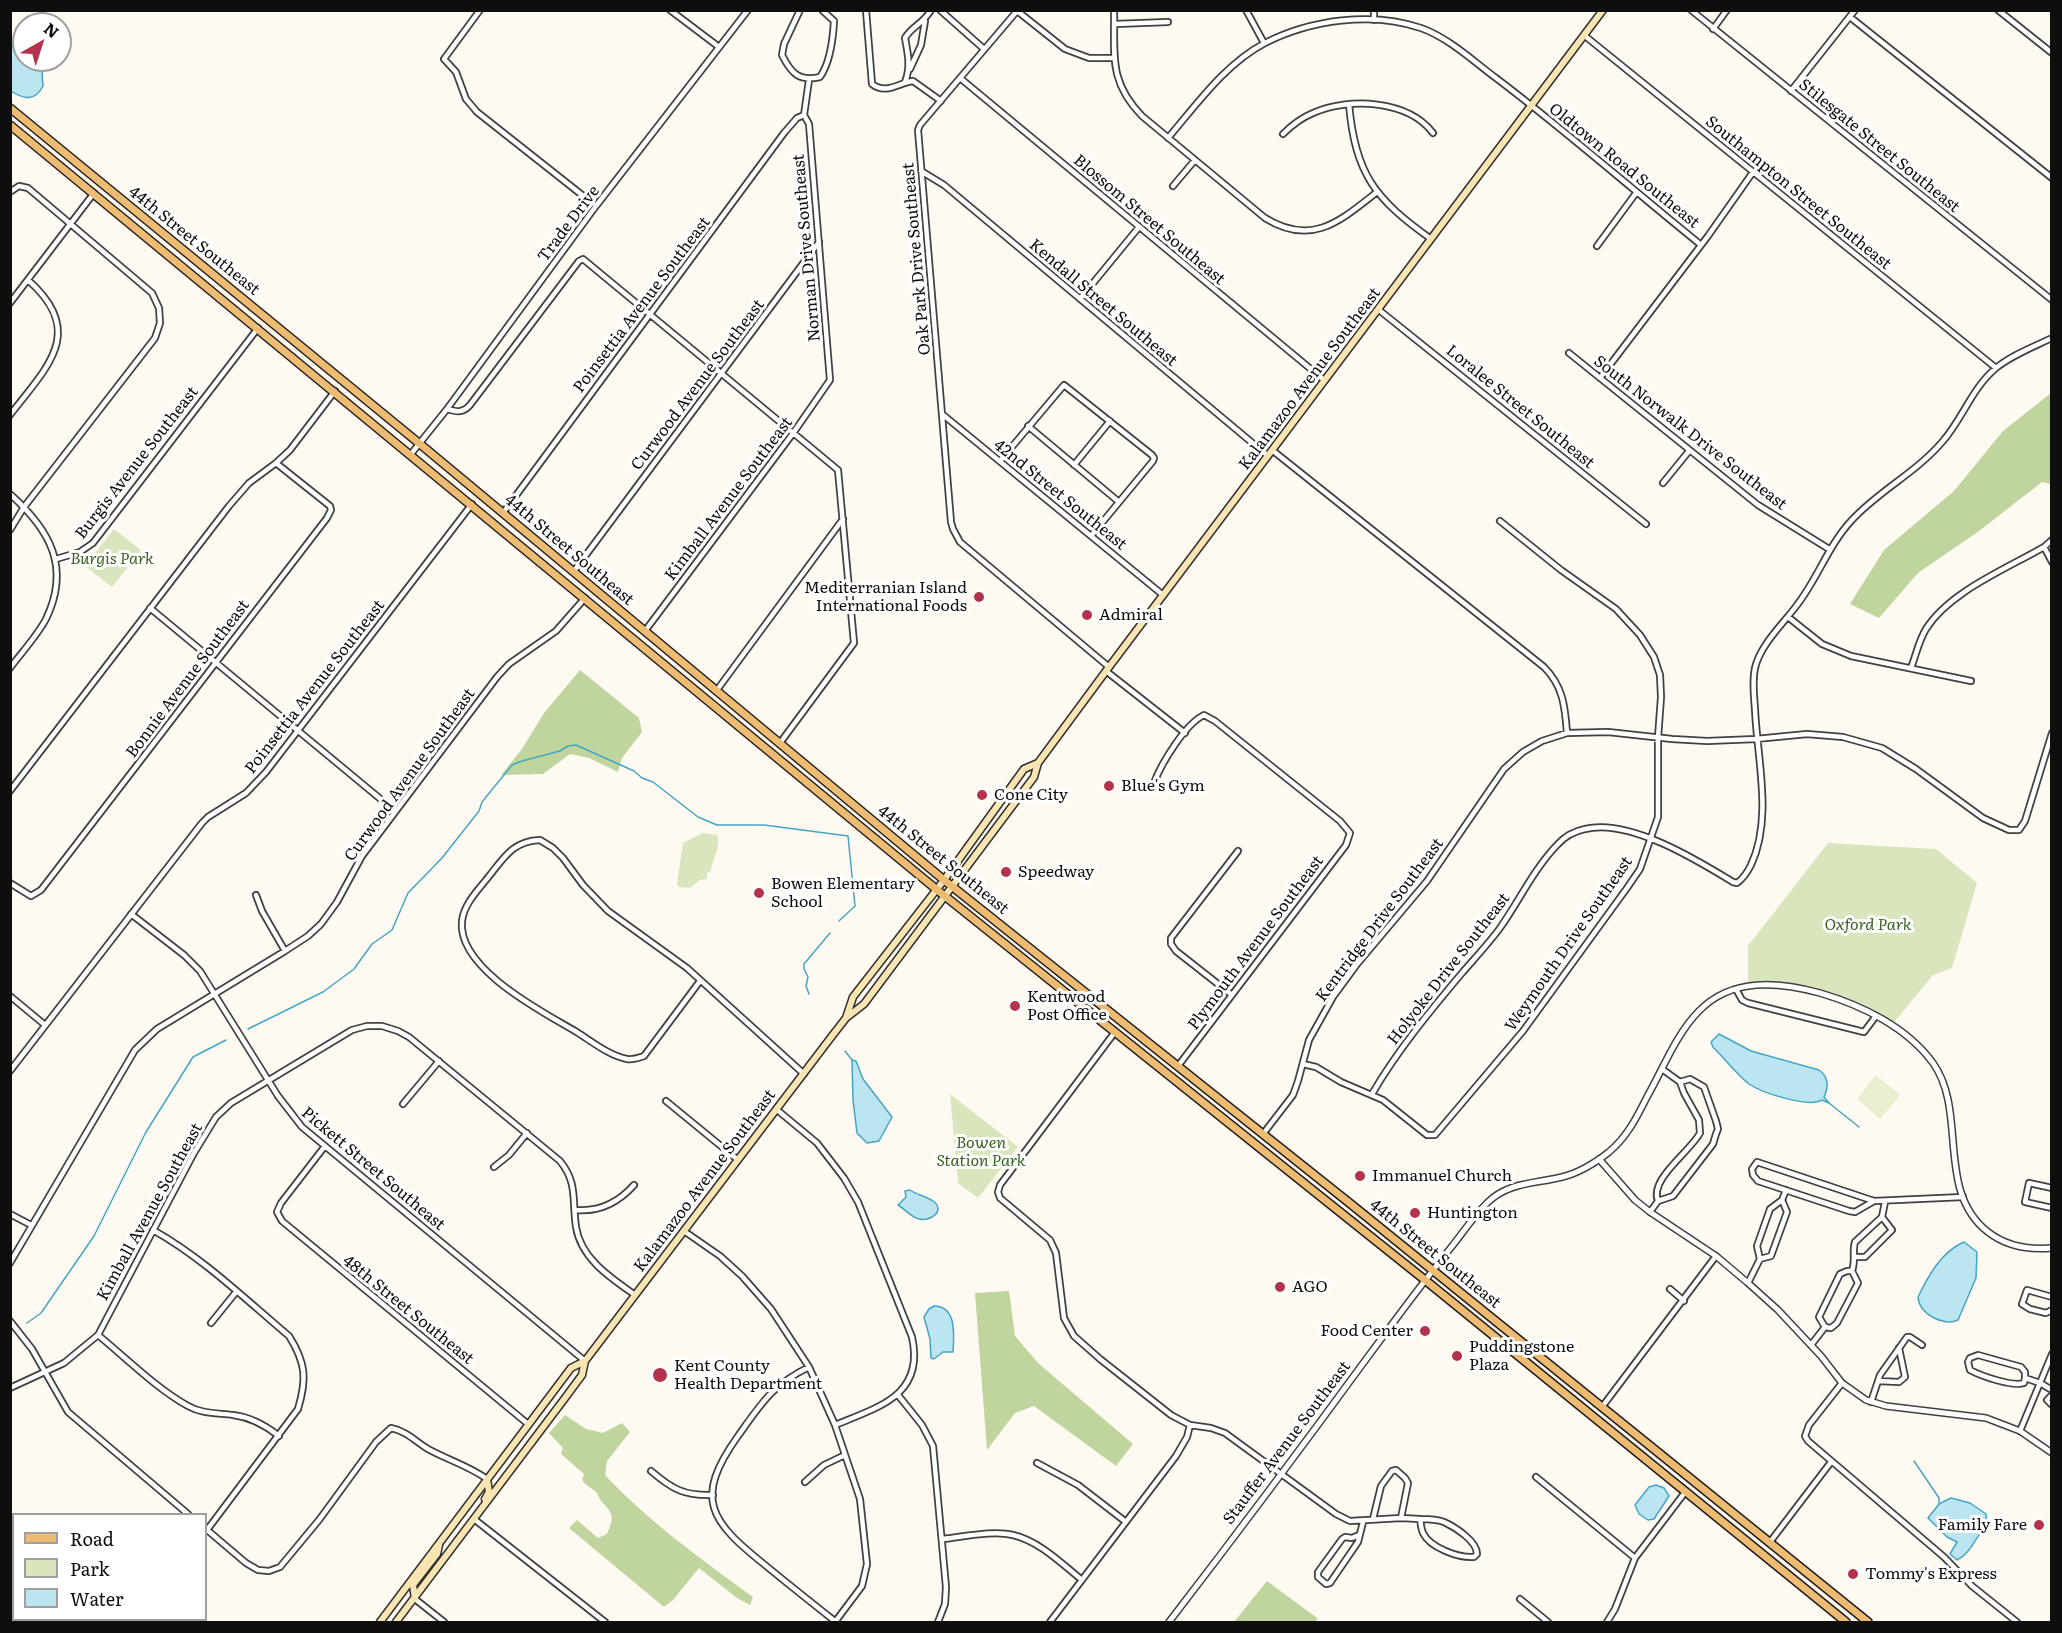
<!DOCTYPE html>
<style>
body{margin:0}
#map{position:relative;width:2062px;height:1633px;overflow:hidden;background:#fef9f1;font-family:Literata,serif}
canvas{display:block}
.frame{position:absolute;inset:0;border:12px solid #0e0e0e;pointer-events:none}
.legend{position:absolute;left:12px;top:1513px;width:195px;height:108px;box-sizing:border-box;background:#fff;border:2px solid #9f9f9f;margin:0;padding:8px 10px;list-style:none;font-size:18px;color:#0e0e0e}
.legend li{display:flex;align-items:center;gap:12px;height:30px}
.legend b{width:30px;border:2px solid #9f9f9f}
.north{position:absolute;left:12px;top:12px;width:60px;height:60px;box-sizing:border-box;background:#fff;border:2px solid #9f9f9f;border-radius:50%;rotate:39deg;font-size:16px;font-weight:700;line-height:24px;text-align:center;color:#0e0e0e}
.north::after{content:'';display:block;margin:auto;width:21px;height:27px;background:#b3324d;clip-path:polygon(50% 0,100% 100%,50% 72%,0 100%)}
</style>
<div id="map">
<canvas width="2062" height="1633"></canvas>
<div class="frame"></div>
<ul class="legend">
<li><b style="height:8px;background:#edbb72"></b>Road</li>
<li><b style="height:16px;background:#d9e6bd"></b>Park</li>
<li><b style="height:16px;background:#bae5f1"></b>Water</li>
</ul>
<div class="north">N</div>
</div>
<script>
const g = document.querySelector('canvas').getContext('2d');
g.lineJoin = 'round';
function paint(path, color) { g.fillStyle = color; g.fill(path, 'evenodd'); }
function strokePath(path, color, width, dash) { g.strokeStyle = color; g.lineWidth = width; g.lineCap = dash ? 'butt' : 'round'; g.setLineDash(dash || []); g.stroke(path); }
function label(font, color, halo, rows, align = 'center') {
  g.font = font + ' Literata,serif'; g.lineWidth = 6; g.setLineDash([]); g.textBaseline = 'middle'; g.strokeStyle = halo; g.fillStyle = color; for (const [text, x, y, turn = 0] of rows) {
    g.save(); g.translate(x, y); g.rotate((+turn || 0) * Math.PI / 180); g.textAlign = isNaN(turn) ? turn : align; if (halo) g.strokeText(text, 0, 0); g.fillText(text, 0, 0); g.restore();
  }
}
paint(new Path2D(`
 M 114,529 L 141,550 L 112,587 L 77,560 L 95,553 Z
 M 702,833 L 717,835 C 722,848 712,858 711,871 L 707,873 L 707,879 L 700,880 L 690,888 L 679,887 L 677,884 L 683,843 Z
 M 1828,843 L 1936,849 L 1977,883 L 1952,968 L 1933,975 L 1891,1026 L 1832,997 L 1797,987 L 1748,986 L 1748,946 Z
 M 950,1094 L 1018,1147 L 978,1198 L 958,1183 Z`), '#d9e6bd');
paint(new Path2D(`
 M 2051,393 L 2051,484 L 2042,482 L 1979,531 L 1918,573 L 1879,618 L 1850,604 L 1884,550 L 1954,491 L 2003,431 Z
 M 580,670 L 639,718 L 642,732 L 622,758 L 618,772 L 589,758 L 570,754 L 543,774 L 501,775 L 522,749 L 544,713 Z
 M 1009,1291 L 1015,1336 L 1038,1363 L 1133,1444 L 1116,1466 L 1034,1406 L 1015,1413 L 987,1450 L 975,1293 Z
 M 565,1415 L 586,1429 L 603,1433 L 622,1423 L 630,1432 L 607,1461 L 605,1475 C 648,1521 702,1560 753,1597 L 750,1605 L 737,1598 L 699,1568 L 673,1600 L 664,1607 L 569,1528 L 577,1520 L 598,1538 L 607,1534 C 613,1519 615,1516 604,1504 C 600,1501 599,1496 596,1492 C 591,1487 587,1487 582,1480 L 584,1474 L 561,1454 L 563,1448 L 549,1433 Z
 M 1267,1581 L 1317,1618 L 1316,1622 L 1234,1622 Z`), '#c0d59e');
paint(new Path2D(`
 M 1876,1075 L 1900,1095 L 1880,1119 L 1857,1099 Z`), '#e8eece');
const water = new Path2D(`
 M 11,46 L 24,50 L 24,60 L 38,60 L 42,72 L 43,86 C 35,102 23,99 11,91 Z
 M 1719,1034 L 1751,1051 L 1819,1070 C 1829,1077 1829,1086 1824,1097 L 1829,1103 L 1822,1100 C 1809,1108 1762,1093 1749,1084 C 1736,1074 1725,1059 1713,1047 L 1711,1042 Z
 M 852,1060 L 856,1061 L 863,1079 L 892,1117 L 879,1141 L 867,1143 L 857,1133 L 853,1100 Z
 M 910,1190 C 917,1195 926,1196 933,1201 C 946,1210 931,1222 919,1219 C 911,1217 906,1210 898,1205 L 906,1197 L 905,1191 Z
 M 1964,1242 L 1977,1252 L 1976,1278 L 1958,1320 C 1944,1327 1919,1314 1918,1297 C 1928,1276 1942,1251 1964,1242 Z
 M 934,1306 C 957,1306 954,1335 953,1352 L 943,1352 L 934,1359 L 931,1358 L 930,1339 L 924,1317 L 929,1309 Z
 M 1656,1485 L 1664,1488 L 1669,1496 L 1654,1519 L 1648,1520 L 1639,1514 L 1635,1505 L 1649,1487 Z
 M 1951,1498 L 1970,1503 L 1986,1514 L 1987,1526 C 1975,1536 1971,1554 1957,1560 L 1950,1554 L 1957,1542 L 1947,1537 L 1928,1518 L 1939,1504 Z`);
paint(water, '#bae5f1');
strokePath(water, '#47a5c2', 1.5);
strokePath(new Path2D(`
 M 809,994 L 806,986 L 808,977 L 804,969 L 804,964 L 830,933
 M 248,1029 L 323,992 L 354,969 L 372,944 L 392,930 L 408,893 L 442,858 L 479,811 L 482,802 L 512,765 L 522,761 L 560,751 L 568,746 L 576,745 L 634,771 L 642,778 L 653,782 L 698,817 L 717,825 L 764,825 L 848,836 L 855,906 L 839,921
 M 845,1051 L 852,1060
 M 1829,1103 L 1859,1127
 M 27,1323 L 41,1313 L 94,1236 L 146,1132 L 193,1057 L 226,1040
 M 10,1333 L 11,1333
 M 1914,1461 L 1939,1498 L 1939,1504`), '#47a5c2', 1.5);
const minor = new Path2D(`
 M 480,10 L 444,59 L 456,72 L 466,99 L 477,112 L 596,206
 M 670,10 L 719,47
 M 800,10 L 784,44 L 782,55 C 791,73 799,82 820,77 C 830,63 833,39 834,21 L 822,10
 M 866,10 L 872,84 C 886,95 898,83 913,81 L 941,101
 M 940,10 L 984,49
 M 1016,10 L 1065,49 L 1089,58 L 1114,58
 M 1114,10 C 1115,55 1108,81 1142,116 L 1265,218 C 1312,247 1340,221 1377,192
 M 1246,10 L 1264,43
 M 1374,10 L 1374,20
 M 1691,10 L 2052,300
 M 1998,10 L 2052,53
 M 1017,11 L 920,125 L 918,130 L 951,522 L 953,529 L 960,542 L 1109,667
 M 1850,17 L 2052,178
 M 1115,24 L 1168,22
 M 1713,29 L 1727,10
 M 1585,36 L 1996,368
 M 910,69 L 921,45 L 925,21
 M 960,78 L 1324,380
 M 905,82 C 911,67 908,54 905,38 C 912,26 923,24 931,10
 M 1791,91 L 1855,10
 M 1349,104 C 1355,174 1375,199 1431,239
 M 804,115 L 809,80
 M 1283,134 C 1292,125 1301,118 1313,113 C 1349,97 1408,100 1433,133
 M 1168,138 C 1197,104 1225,64 1265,43 C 1310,20 1372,11 1421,28 C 1449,38 1473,61 1496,78 C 1566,131 1633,190 1701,245
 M 921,171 L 944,185 L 1268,456
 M 1173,186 L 1195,160
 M 10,192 L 19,186 L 28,188 L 152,293 L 159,308 L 160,323 L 155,338 L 24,507 L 10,530
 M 1597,246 L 1636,193
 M 1080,299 L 1139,227
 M 10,303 L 94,193
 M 1379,310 L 1646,524
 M 1569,353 L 1758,505 L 1829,549
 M 1600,378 L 1708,236 L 1753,172
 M 447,409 C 457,412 463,413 470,405 L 579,261 L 583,259 L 838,470 L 854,643 L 780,743
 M 942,414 L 1163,595
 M 10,415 C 47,367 87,332 28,280
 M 1028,426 L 1119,502
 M 1272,450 L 1544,667 C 1563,686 1565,706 1567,733
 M 411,454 L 447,409 L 596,206 L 748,10
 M 1000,461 L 1064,385 L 1152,455 L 1154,458 L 1153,461 L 1091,536
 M 1074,465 L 1110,421
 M 1663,483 L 1689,451
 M 10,494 C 50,530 71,567 46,619 C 37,636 22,652 10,668
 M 503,513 L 784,133 L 797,118 L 804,115
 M 2044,547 L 2052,562
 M 56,559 L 80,552 L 93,543 L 258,328
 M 574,571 L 819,242
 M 150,608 L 395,811
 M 1788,617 L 1822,644 L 1851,656 L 1971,681
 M 645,631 L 794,432 L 830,380 L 810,136 L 809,124 L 804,115
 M 1911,668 C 1916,655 1919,640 1926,629 C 1949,592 2006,569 2044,547 L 2052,540
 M 1106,671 L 1185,733
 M 717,690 L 843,519
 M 1154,783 C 1161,764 1185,724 1204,715 L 1215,721 L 1340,821 L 1350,833 L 1346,845 L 1178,1066
 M 10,791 L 229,506 L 249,483 L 276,463 L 290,450 L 335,391
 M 10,883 L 31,896 L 41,890 L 327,518 L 331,510 L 330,506 L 276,463
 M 256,895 L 262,911 L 285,951
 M 131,914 L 184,955 L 200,971 L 278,1096 L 302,1127 L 585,1361
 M 700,981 L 644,1056 C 638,1058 633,1060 627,1059 C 609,1056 590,1040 575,1031 C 541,1011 457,968 462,921 C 464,903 480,888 490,875 C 505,856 514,841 540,840 L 553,848 L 563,858 L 583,885 L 608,911 L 687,968 L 804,1074
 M 1736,989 L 1742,1000 L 1748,1003 L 1864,1032 L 1876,1016
 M 1232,995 L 1176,951 L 1171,944 L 1171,938 L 1238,851
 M 10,996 L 45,1025
 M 1115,1032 L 1000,1185 L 998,1192 L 1000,1198 L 1050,1240 L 1056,1253 L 1064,1318 L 1074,1336 L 1100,1359 L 1171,1415 L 1190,1425 L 1211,1428 L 1225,1433 L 1336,1514 L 1350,1521 L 1401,1518 L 1420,1519
 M 1303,1064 L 1316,1067 L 1341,1082 L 1383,1100 L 1427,1135 L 1435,1135 L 1523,1031 L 1627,888 L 1640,869 L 1658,817 L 1658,738 L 1661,697 L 1660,675 L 1654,657 L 1640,635 L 1616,609 L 1561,570 L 1500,521
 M 10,1071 L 202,823 L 208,817 L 246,793 L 266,772 L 472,504
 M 1372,1094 C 1397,1051 1430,1011 1462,973 C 1475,958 1489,943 1500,928 C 1519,901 1534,869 1557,845 C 1564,837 1575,831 1585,829 C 1629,818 1697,860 1733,882 L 1737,883 C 1744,878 1747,873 1751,865 C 1773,818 1757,759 1755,709 C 1754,696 1752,681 1755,668 C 1760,645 1783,624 1797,605 C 1818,578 1828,546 1851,521 C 1878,491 1916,473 1943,441 C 1963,418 1972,388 1996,368 C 2012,355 2033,347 2052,338
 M 666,1101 L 738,1160
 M 403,1104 L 439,1061
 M 776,1109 L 817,1143 L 844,1178 L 858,1202 L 912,1337 C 925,1395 879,1407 835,1425
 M 1263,1134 L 1293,1095 L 1298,1081 L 1309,1040 L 1333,997 L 1358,963 L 1427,881 L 1504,769 L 1523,752 L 1542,741 L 1567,733 L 1608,732 L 1672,739 L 1707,741 L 1756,739 L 1807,734 L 1843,737 L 1882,748 L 1916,769 L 1983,818 L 2009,830 L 2019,830 L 2025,821 L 2052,733
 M 325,1146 L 281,1203 L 277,1212 L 282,1221 L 528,1424
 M 494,1167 L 509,1155 L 527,1133
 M 2052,1188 L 2029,1183 L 2025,1202 L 2052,1208
 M 1658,1201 C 1649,1179 1690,1152 1700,1133 L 1699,1120 L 1684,1093 L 1680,1082 L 1662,1069
 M 1874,1201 L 1855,1212 L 1849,1211 L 1758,1181 L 1753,1175 L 1752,1169 L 1757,1162 L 1874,1201 L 1963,1197
 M 576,1210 C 600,1212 618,1203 634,1185
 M 1650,1212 L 1658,1201 L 1673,1196 L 1713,1144 L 1716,1134 L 1718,1129 L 1716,1121 L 1704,1087 L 1690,1079 L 1680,1082
 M 10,1214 L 31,1225
 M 153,1230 C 203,1258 245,1299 289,1336 C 306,1363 307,1379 298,1409 L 207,1530
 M 684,1231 L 720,1256 L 742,1276 L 771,1309 L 809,1367 L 835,1425 L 860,1499 L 867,1564 L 862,1586 L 835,1622
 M 1855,1257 L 1865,1257 L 1892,1230 L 1882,1217
 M 1760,1259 L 1771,1256 L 1787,1212 L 1782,1200
 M 10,1263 L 135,1050 L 157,1029 L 285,951 L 308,936 L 321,924 L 337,902 L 362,856 L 497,677 L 509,664 L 556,631 L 585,598
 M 1852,1271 C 1856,1260 1852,1252 1855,1242 L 1882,1217 L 1885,1202
 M 1748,1283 L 1760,1259 L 1757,1246 L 1770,1209 L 1782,1200 L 1786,1190
 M 1670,1289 L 1684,1301
 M 2052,1297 L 2027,1290 L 2022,1304 L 2030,1309 L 2046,1313 L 2052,1310
 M 10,1321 L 32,1349 L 68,1412 L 188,1514
 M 211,1323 L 236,1292
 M 1825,1327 L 1831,1328 L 1837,1323 L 1858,1283 L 1852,1271
 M 1825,1327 L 1819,1317 L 1840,1274 L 1847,1271 L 1852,1271
 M 98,1335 C 126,1358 157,1389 188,1406 C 202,1414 218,1413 233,1415 C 250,1417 265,1425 279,1436
 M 1811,1345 L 1825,1327
 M 809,1367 C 772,1385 761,1404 738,1436 C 693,1499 710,1521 765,1565 C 788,1584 812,1603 836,1622
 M 2025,1378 L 2024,1383 C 2013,1387 1981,1376 1970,1370 L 1968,1362 L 1970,1358 L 1978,1355 L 2021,1367 L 2025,1372 L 2025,1378 L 2040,1383 L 2052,1390
 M 1878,1381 L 1899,1382 L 1905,1377 L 1899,1348
 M 1842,1383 L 1809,1425 L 1805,1436 L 1808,1441 L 1944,1557 L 1972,1586 L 2017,1622
 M 10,1388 L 64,1363 L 98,1335 L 194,1153 L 216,1117 L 231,1103 L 352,1030 L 367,1026 L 382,1026 L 398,1031 L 409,1037 L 560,1161 C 578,1183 572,1201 576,1227 C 581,1259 611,1278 635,1295
 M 898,1395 L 922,1425 L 933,1446 L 946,1587 L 945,1604 L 938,1622
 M 2052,1395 L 2047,1400 L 2052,1405
 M 1871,1402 L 1880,1375 L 1907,1337 L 1910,1337 L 1922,1345
 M 1602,1407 L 1716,1256
 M 2020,1431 L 2052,1354
 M 1037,1463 L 1078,1485 L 1126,1522
 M 651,1471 C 672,1489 684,1496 713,1495
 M 1536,1477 L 1635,1558
 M 805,1482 L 824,1465 L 845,1455
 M 474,1519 L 605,1622
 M 1373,1519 L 1381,1486 L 1392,1471 L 1396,1470 L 1405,1478 L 1408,1483 L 1401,1518
 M 1420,1519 C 1428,1519 1436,1519 1444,1522 C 1455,1527 1477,1541 1477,1554 L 1474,1557 C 1459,1558 1430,1548 1423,1533 C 1421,1529 1421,1524 1420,1519 Z
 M 206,1529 L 246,1563 L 258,1570 L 269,1571 L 280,1567 L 319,1520 L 376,1442 L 391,1428 C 406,1431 415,1441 428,1449 C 448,1460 469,1466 487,1479
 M 10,1531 L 14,1535
 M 1359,1535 L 1352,1538 L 1345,1537 L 1342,1539 L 1318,1572 L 1318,1577 L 1326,1584 L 1330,1583 L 1358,1542 L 1363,1522
 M 943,1539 C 963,1537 993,1530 1013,1535 C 1039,1541 1061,1563 1082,1580
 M 1770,1542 L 1831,1462
 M 10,1569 L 14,1569
 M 415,1599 L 444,1622
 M 1520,1599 L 1548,1622
 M 25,1620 L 26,1622
 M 99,1622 L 101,1620
 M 1050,1622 L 1176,1456 L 1187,1437 L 1190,1425
 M 1607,1622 L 1615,1609 L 1635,1558 L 1686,1491`);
const tertiary = new Path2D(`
 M 1599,1159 L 1635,1200 L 1650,1212 L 1716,1256 L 1748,1283 L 1778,1310 L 1821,1356 L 1842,1383 L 1866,1400 L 1886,1406 L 1986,1418 L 2020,1431 L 2052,1453
 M 1169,1622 C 1236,1535 1302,1447 1367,1358 C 1395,1320 1423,1282 1453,1245 C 1464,1231 1474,1216 1487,1203 C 1508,1182 1534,1184 1562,1177 C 1579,1173 1595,1163 1609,1152 C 1627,1137 1637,1117 1647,1097 C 1663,1069 1676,1034 1699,1011 C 1732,977 1779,982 1820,993 C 1861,1005 1907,1027 1933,1063 C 1968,1112 1935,1191 1988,1232 C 2006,1246 2029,1250 2052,1248`);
const secondary = new Path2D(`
 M 846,1018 L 853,997 L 944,880 L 1024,769 L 1038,763
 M 485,1499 L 489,1492 L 487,1479
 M 415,1599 L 413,1585 L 437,1554 L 439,1545
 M 380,1622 L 571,1368 L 585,1361
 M 396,1622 L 565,1398 L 582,1375 L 585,1361 L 832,1036 L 846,1018 L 864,1004 L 1034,777 L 1038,763 L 1109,667 L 1603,10`);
const primary = new Path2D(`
 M 10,108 L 420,444 L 944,880 L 1352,1205 L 1868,1622
 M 10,125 L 936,889 L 1425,1280 L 1846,1622`);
strokePath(minor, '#414141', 8);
strokePath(tertiary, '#414141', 8);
strokePath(secondary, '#303030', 9);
strokePath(primary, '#1f1f1f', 10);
strokePath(minor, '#fff', 4.5);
strokePath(tertiary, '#fff', 5);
strokePath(secondary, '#f8e5b2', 6);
strokePath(primary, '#edbb72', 7);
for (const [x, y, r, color] of [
 [979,597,6,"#b3324d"],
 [1087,615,6,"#b3324d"],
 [1109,786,6,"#b3324d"],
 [982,795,6,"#b3324d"],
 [1006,872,6,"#b3324d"],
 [759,893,6,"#b3324d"],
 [1015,1006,6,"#b3324d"],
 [1360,1176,6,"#b3324d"],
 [1415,1213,6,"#b3324d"],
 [1280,1287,6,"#b3324d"],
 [1425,1331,6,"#b3324d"],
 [1457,1356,6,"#b3324d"],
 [660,1375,8,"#b3324d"],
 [2039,1525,6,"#b3324d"],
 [1853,1574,6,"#b3324d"]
]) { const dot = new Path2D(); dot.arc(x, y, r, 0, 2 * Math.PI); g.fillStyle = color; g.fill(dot); strokePath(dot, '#fff', 2); }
label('16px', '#0e0e0e', '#fff', [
 ["Stilesgate Street Southeast",1879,146,39],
 ["Oldtown Road Southeast",1624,166,39],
 ["Southampton Street Southeast",1798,193,39],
 ["Blossom Street Southeast",1149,220,40],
 ["Trade Drive",569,224,-53],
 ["44th Street Southeast",194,241,39],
 ["Norman Drive Southeast",807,248,-95],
 ["Oak Park Drive Southeast",917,259,-95],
 ["Kendall Street Southeast",1103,303,40],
 ["Poinsettia Avenue Southeast",642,305,-53],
 ["Kalamazoo Avenue Southeast",1310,379,-53],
 ["Curwood Avenue Southeast",698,385,-53],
 ["Loralee Street Southeast",1520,407,39],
 ["South Norwalk Drive Southeast",1690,433,38],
 ["Burgis Avenue Southeast",137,463,-52],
 ["42nd Street Southeast",1060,495,39],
 ["Kimball Avenue Southeast",729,499,-53],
 ["44th Street Southeast",569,550,40],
 ["Bonnie Avenue Southeast",188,679,-53],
 ["Poinsettia Avenue Southeast",315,687,-52],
 ["Curwood Avenue Southeast",410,775,-54],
 ["44th Street Southeast",943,860,39],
 ["Kentridge Drive Southeast",1380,920,-53],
 ["Plymouth Avenue Southeast",1256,943,-53],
 ["Weymouth Drive Southeast",1569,944,-55],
 ["Holyoke Drive Southeast",1449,969,-52],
 ["Pickett Street Southeast",373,1169,40],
 ["Kalamazoo Avenue Southeast",705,1181,-53],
 ["Kimball Avenue Southeast",150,1212,-61],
 ["44th Street Southeast",1435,1254,39],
 ["48th Street Southeast",408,1310,39],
 ["Stauffer Avenue Southeast",1287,1443,-53]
]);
label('italic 16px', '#3a6124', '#fff', [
 ["Burgis Park",112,559],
 ["Oxford Park",1868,925],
 ["Bowen",981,1143],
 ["Station Park",981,1161]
]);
label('16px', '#0e0e0e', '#fff', [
 ["Mediterranian Island",967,588,"right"],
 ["International Foods",967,606,"right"],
 ["Admiral",1099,615],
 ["Blue's Gym",1121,786],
 ["Cone City",994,795],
 ["Speedway",1018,872],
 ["Bowen Elementary",771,884],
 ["School",771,902],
 ["Kentwood",1027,997],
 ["Post Office",1027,1015],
 ["Immanuel Church",1372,1176],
 ["Huntington",1427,1213],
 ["AGO",1292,1287],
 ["Food Center",1413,1331,"right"],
 ["Puddingstone",1469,1347],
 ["Plaza",1469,1365],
 ["Kent County",674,1366],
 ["Health Department",674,1384],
 ["Family Fare",2027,1525,"right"],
 ["Tommy's Express",1865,1574]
], 'left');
</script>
